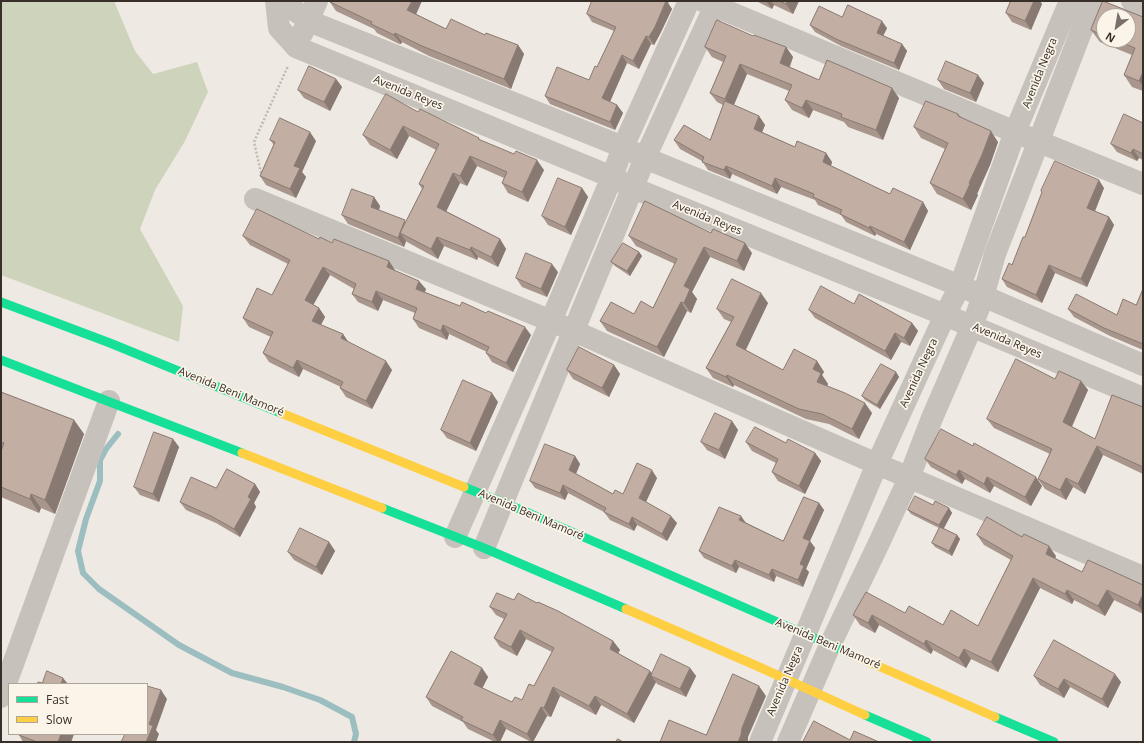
<!DOCTYPE html>
<meta charset="utf-8">
<style>
body{margin:0}
#map{position:relative;width:1144px;height:743px;overflow:hidden;background:#eee9e2;font-family:"Open Sans",sans-serif}
canvas{display:block}
.frame{position:absolute;inset:0;border:2px solid #382f28;pointer-events:none}
.legend{position:absolute;left:8px;top:683px;width:140px;height:52px;box-sizing:border-box;background:#fbf4e9;border:1px solid #ada59c;margin:0;padding:5px 7px;list-style:none;font-size:12px;color:#382f28}
.legend li{display:flex;align-items:center;gap:8px;height:20px}
.legend b{width:20px;border:1px solid #ada59c}
.north{position:absolute;left:1096px;top:8px;width:40px;height:40px;box-sizing:border-box;background:#fbf4e9;border:1px solid #ada59c;border-radius:50%;rotate:211deg;font-size:11px;font-weight:700;line-height:16px;text-align:center;color:#382f28}
.north::after{content:'';display:block;margin:auto;width:14px;height:18px;background:#787069;clip-path:polygon(50% 0,100% 100%,50% 72%,0 100%)}
</style>
<div id="map">
<canvas width="1144" height="743"></canvas>
<div class="frame"></div>
<ul class="legend">
<li><b style="height:5px;background:#16e098"></b>Fast</li>
<li><b style="height:5px;background:#ffcf43"></b>Slow</li>
</ul>
<div class="north">N</div>
</div>
<script>
const g = document.querySelector('canvas').getContext('2d');
g.lineJoin = 'round';
function paint(path, color) { g.fillStyle = color; g.fill(path, 'evenodd'); }
function strokePath(path, color, width, dash) { g.strokeStyle = color; g.lineWidth = width; g.lineCap = dash ? 'butt' : 'round'; g.setLineDash(dash || []); g.stroke(path); }
function label(font, color, halo, rows, align = 'center') {
  g.font = font + ' "Open Sans",sans-serif'; g.lineWidth = 3.5; g.setLineDash([]); g.textBaseline = 'middle'; g.strokeStyle = halo; g.fillStyle = color; for (const [text, x, y, turn = 0] of rows) {
    g.save(); g.translate(x, y); g.rotate((+turn || 0) * Math.PI / 180); g.textAlign = isNaN(turn) ? turn : align; if (halo) g.strokeText(text, 0, 0); g.fillText(text, 0, 0); g.restore();
  }
}
paint(new Path2D(`
 M 1,1 L 114,1 L 135,51 L 153,74 L 197,62 L 208,92 L 185,141 L 155,190 L 140,229 L 183,306 L 179,342 L 1,275 Z`), '#ced4bc');
strokePath(new Path2D(`
 M 118,434 L 106,449 L 100,460 L 100,481 L 86,519 L 78,551 L 83,573 L 99,589 L 179,645 L 232,673 L 283,687 L 320,700 L 352,717 L 356,734 L 354,742`), '#9dbec0', 6);
strokePath(new Path2D(`
 M 262,177 L 254,142 L 288,66`), '#c0bab3', 2.5, [2, 2]);
strokePath(new Path2D(`
 M 276,1 L 279,28 L 296,47 L 612,177 L 633,188 L 945,315 L 1143,398
 M 282,1 L 309,21 L 623,147 L 645,158 L 960,286 L 1143,365
 M 703,1 L 1015,132 L 1143,184
 M 1132,1 L 1143,6
 M 302,34 L 317,1
 M 255,199 L 551,321 L 877,464 L 1143,577
 M 455,537 L 551,321 L 612,177 L 623,147 L 689,1
 M 484,548 L 645,158 L 717,1
 M 1,697 L 109,401
 M 760,742 L 877,464 L 945,315 L 960,286 L 1015,132 L 1070,1
 M 788,742 L 830,645 L 879,543 L 909,478 L 932,418 L 972,326 L 983,297 L 995,254 L 1093,1`), '#c7c1bb', 22);
strokePath(new Path2D(`
 M 1,302 L 110,343 L 281,413
 M 1,360 L 242,453
 M 464,487 L 531,514 L 853,655
 M 382,508 L 484,548 L 626,609
 M 865,715 L 927,742
 M 995,717 L 1054,742`), '#16e098', 9);
strokePath(new Path2D(`
 M 281,413 L 464,487
 M 242,453 L 382,508
 M 626,609 L 757,666 L 865,715
 M 853,655 L 995,717`), '#ffcf43', 9);
paint(new Path2D(`
 M 591,1 L 669,1 L 668,3 L 672,9 L 660,34 L 654,45 L 651,44 L 639,69 L 627,63 L 610,102 L 617,105 L 623,113 L 615,130 L 550,104 L 545,96 L 589,80 L 597,67 L 614,31 L 592,22 L 587,14 L 592,2 Z
 M 756,1 L 799,1 L 793,14 L 774,5 L 772,9 Z
 M 1011,1 L 1040,1 L 1042,4 L 1031,30 L 1012,22 L 1006,13 Z
 M 1103,1 L 1143,17 L 1143,91 L 1132,87 L 1124,75 L 1132,55 L 1100,42 L 1091,30 ZM 1104,16 L 1128,16 L 1128,40 L 1104,40 Z
 M 330,2 L 416,14 L 446,29 L 485,35 L 518,45 L 524,54 L 511,89 L 429,56 L 402,42 L 401,44 L 399,44 L 377,33 L 374,29 L 336,11 Z
 M 842,17 L 887,28 L 883,36 L 902,44 L 907,51 L 899,70 L 841,46 L 815,32 L 810,25 Z
 M 753,36 L 786,47 L 793,57 L 790,67 L 819,80 L 899,98 L 883,140 L 848,127 L 844,122 L 813,110 L 809,118 L 792,110 L 785,100 L 789,91 L 747,74 L 734,105 L 759,116 L 765,125 L 762,132 L 795,147 L 826,153 L 832,162 L 831,166 L 890,194 L 923,202 L 928,211 L 910,250 L 876,234 L 875,236 L 846,222 L 841,215 L 818,205 L 815,200 L 781,187 L 777,194 L 732,174 L 730,179 L 708,170 L 702,161 L 680,149 L 674,140 L 710,140 L 723,105 L 717,102 L 710,93 L 723,62 L 712,57 L 705,47 Z
 M 336,79 L 342,87 L 330,111 L 304,98 L 298,90 Z
 M 938,80 L 984,83 L 976,102 L 944,89 Z
 M 418,112 L 479,138 L 480,140 L 544,170 L 528,202 L 508,193 L 502,183 L 504,178 L 477,166 L 467,186 L 460,183 L 446,211 L 500,239 L 506,249 L 498,267 L 478,257 L 477,260 L 444,246 L 438,259 L 407,242 L 406,241 L 404,247 L 348,224 L 342,215 L 374,197 L 380,206 L 379,210 L 406,222 L 422,189 L 419,184 L 436,150 L 409,136 L 397,159 L 370,145 L 363,135 Z
 M 958,114 L 961,117 L 998,142 L 990,165 L 977,194 L 978,195 L 971,210 L 937,194 L 930,183 L 945,149 L 921,138 L 914,127 Z
 M 1143,123 L 1143,160 L 1139,158 L 1137,161 L 1117,152 L 1111,144 Z
 M 270,140 L 316,141 L 302,172 L 306,177 L 296,198 L 266,185 L 260,176 L 274,145 Z
 M 582,188 L 588,197 L 571,235 L 548,225 L 542,216 Z
 M 1104,188 L 1095,211 L 1109,217 L 1114,225 L 1087,287 L 1055,273 L 1042,303 L 1007,287 L 1002,279 L 1012,265 L 1025,237 L 1042,193 L 1041,191 Z
 M 243,236 L 319,239 L 389,261 L 395,271 L 426,289 L 425,292 L 531,335 L 513,372 L 492,362 L 486,353 L 487,352 L 449,334 L 447,340 L 419,328 L 413,319 L 415,313 L 383,300 L 378,311 L 358,302 L 352,294 L 354,289 L 330,275 L 313,305 L 319,308 L 325,317 L 321,325 L 343,334 L 348,342 L 392,370 L 372,409 L 346,397 L 340,388 L 341,387 L 303,369 L 299,377 L 269,362 L 263,353 L 271,337 L 249,327 L 243,318 L 272,295 L 288,264 L 250,245 Z
 M 629,236 L 752,253 L 744,271 L 710,257 L 692,292 L 697,299 L 691,313 L 687,311 L 664,357 L 607,331 L 600,321 L 634,314 L 653,308 L 675,264 L 636,246 Z
 M 639,252 L 642,256 L 630,276 L 615,266 L 611,262 Z
 M 558,272 L 547,297 L 522,287 L 516,278 Z
 M 1143,289 L 1143,350 L 1110,336 L 1074,317 L 1068,309 L 1117,315 L 1136,305 Z
 M 768,303 L 746,350 L 783,370 L 817,361 L 824,372 L 822,375 L 828,384 L 827,386 L 872,413 L 859,439 L 829,424 L 806,419 L 734,385 L 733,387 L 713,378 L 706,368 L 731,322 L 724,319 L 717,309 Z
 M 854,304 L 912,323 L 918,331 L 910,346 L 901,342 L 891,360 L 815,318 L 809,310 Z
 M 614,365 L 620,374 L 609,397 L 573,379 L 567,370 Z
 M 896,372 L 899,377 L 880,409 L 865,400 L 862,396 Z
 M 1055,379 L 1081,381 L 1088,390 L 1072,427 L 1095,439 L 1143,407 L 1143,474 L 1103,455 L 1085,494 L 1073,487 L 1066,500 L 1045,489 L 1038,479 L 1050,454 L 994,428 L 987,419 Z
 M 1,392 L 74,420 L 84,434 L 55,514 L 41,508 L 39,513 L 1,497 Z
 M 498,402 L 476,451 L 447,438 L 441,430 Z
 M 732,421 L 738,430 L 725,459 L 707,450 L 701,442 Z
 M 173,439 L 179,447 L 159,502 L 140,495 L 134,487 Z
 M 746,442 L 786,443 L 815,453 L 821,461 L 805,494 L 778,481 L 772,472 L 776,463 L 752,451 Z
 M 575,456 L 580,464 L 576,474 L 613,494 L 623,494 L 657,478 L 646,502 L 677,523 L 667,541 L 637,525 L 634,531 L 610,520 L 604,512 L 568,493 L 565,500 L 535,488 L 530,481 Z
 M 925,459 L 1042,486 L 1031,506 L 994,486 L 990,493 L 965,479 L 962,484 L 931,467 Z
 M 255,484 L 260,492 L 254,503 L 256,507 L 240,537 L 216,523 L 186,510 L 180,502 L 216,488 Z
 M 819,503 L 824,510 L 810,541 L 815,548 L 806,569 L 809,572 L 803,587 L 776,576 L 774,582 L 739,567 L 736,573 L 704,558 L 699,551 L 745,522 L 783,541 Z
 M 933,505 L 949,508 L 952,513 L 943,528 L 957,535 L 960,539 L 952,556 L 935,547 L 932,543 L 939,528 L 911,514 L 908,510 Z
 M 977,535 L 1056,556 L 1055,558 L 1082,572 L 1143,585 L 1143,614 L 1114,600 L 1105,616 L 1074,600 L 1072,604 L 1040,588 L 998,672 L 971,659 L 966,668 L 933,650 L 931,654 L 879,625 L 875,633 L 860,625 L 853,615 L 905,613 L 943,625 L 978,626 L 1011,560 L 984,545 Z
 M 329,542 L 335,551 L 322,575 L 294,560 L 288,552 Z
 M 514,600 L 537,603 L 613,641 L 620,650 L 618,653 L 652,673 L 690,668 L 696,676 L 686,697 L 657,684 L 656,682 L 634,723 L 601,705 L 596,715 L 560,696 L 551,717 L 547,716 L 533,742 L 531,742 L 506,729 L 500,742 L 495,742 L 468,729 L 463,722 L 432,706 L 426,697 L 482,668 L 488,677 L 482,688 L 512,702 L 522,700 L 534,686 L 552,652 L 526,639 L 517,656 L 500,647 L 494,638 L 504,619 L 496,615 L 490,607 Z
 M 1034,676 L 1121,682 L 1108,708 L 1070,687 L 1064,698 L 1040,685 Z
 M 19,734 L 74,734 L 71,742 L 23,742 L 19,735 Z`), '#a8968c');
paint(new Path2D(`
 M 412,1 L 422,1 L 414,19 L 407,10 Z
 M 663,1 L 669,1 L 668,3 L 672,9 L 660,34 L 654,45 L 649,37 Z
 M 766,1 L 771,1 L 774,5 L 772,9 Z
 M 787,1 L 799,1 L 793,14 L 786,4 Z
 M 1034,1 L 1040,1 L 1042,4 L 1031,30 L 1025,21 Z
 M 882,21 L 887,28 L 881,40 L 877,33 Z
 M 395,33 L 402,42 L 401,44 L 394,35 Z
 M 646,36 L 651,44 L 639,69 L 633,61 Z
 M 902,44 L 907,51 L 899,70 L 894,63 Z
 M 518,45 L 524,54 L 511,89 L 504,79 Z
 M 786,47 L 793,57 L 787,72 L 780,63 Z
 M 622,55 L 627,63 L 608,106 L 602,98 Z
 M 740,64 L 747,74 L 732,109 L 725,99 Z
 M 1143,72 L 1143,86 L 1139,81 Z
 M 978,75 L 984,83 L 976,102 L 970,93 Z
 M 336,79 L 342,87 L 330,111 L 324,102 Z
 M 892,88 L 899,98 L 883,140 L 876,130 Z
 M 806,100 L 813,110 L 809,118 L 802,108 Z
 M 617,105 L 623,113 L 615,130 L 610,122 Z
 M 759,116 L 765,125 L 760,137 L 754,129 Z
 M 403,126 L 409,136 L 397,159 L 390,150 Z
 M 991,131 L 998,142 L 990,165 L 977,194 L 978,195 L 971,210 L 963,199 Z
 M 310,132 L 316,141 L 302,172 L 306,177 L 296,198 L 290,189 L 294,166 Z
 M 1133,149 L 1139,158 L 1137,161 L 1131,153 Z
 M 826,153 L 832,162 L 829,171 L 823,162 Z
 M 470,156 L 477,166 L 467,186 L 460,176 Z
 M 537,160 L 544,170 L 528,202 L 522,192 Z
 M 726,166 L 732,174 L 730,179 L 724,170 Z
 M 453,173 L 460,183 L 444,216 L 437,207 Z
 M 775,178 L 781,187 L 777,194 L 772,186 Z
 M 1099,180 L 1104,188 L 1093,216 L 1087,208 Z
 M 582,188 L 588,197 L 571,235 L 565,227 Z
 M 374,197 L 380,206 L 377,216 L 371,207 Z
 M 923,202 L 928,211 L 910,250 L 904,242 Z
 M 1109,217 L 1114,225 L 1087,287 L 1081,279 Z
 M 870,226 L 876,234 L 875,236 L 869,228 Z
 M 400,233 L 406,241 L 404,247 L 398,238 Z
 M 437,237 L 444,246 L 438,259 L 431,249 Z
 M 500,239 L 506,249 L 498,267 L 491,257 Z
 M 745,243 L 752,253 L 744,271 L 737,261 Z
 M 471,247 L 478,257 L 477,260 L 470,250 Z
 M 704,247 L 710,257 L 692,292 L 697,299 L 691,313 L 684,303 L 684,286 Z
 M 639,252 L 642,256 L 630,276 L 627,271 Z
 M 389,261 L 395,270 L 393,276 L 387,267 Z
 M 552,264 L 558,272 L 547,297 L 541,289 Z
 M 1049,265 L 1055,273 L 1042,303 L 1036,295 Z
 M 323,267 L 330,275 L 311,309 L 305,300 Z
 M 419,281 L 426,289 L 422,298 L 416,289 Z
 M 376,291 L 383,300 L 378,311 L 372,302 Z
 M 761,293 L 768,303 L 743,355 L 736,345 Z
 M 681,302 L 687,311 L 664,357 L 657,347 Z
 M 319,308 L 325,317 L 318,330 L 312,321 Z
 M 912,323 L 918,331 L 910,346 L 904,338 Z
 M 443,325 L 449,334 L 447,340 L 441,331 Z
 M 525,327 L 531,335 L 513,372 L 506,363 Z
 M 895,333 L 901,342 L 891,360 L 885,351 Z
 M 343,334 L 349,343 L 341,338 Z
 M 297,360 L 303,369 L 299,377 L 293,368 Z
 M 386,361 L 392,370 L 372,409 L 366,401 Z
 M 817,361 L 824,372 L 822,375 L 828,384 L 824,392 L 817,382 L 813,369 Z
 M 614,365 L 620,374 L 609,397 L 602,388 Z
 M 896,372 L 899,377 L 880,409 L 877,405 Z
 M 727,375 L 734,385 L 733,387 L 726,377 Z
 M 1081,381 L 1088,390 L 1069,432 L 1063,422 Z
 M 492,393 L 498,402 L 476,451 L 470,443 Z
 M 865,403 L 872,413 L 859,439 L 852,429 Z
 M 74,420 L 84,434 L 55,514 L 45,500 Z
 M 732,421 L 738,430 L 725,459 L 719,450 Z
 M 173,439 L 179,447 L 159,502 L 153,494 Z
 M 1097,446 L 1103,455 L 1085,494 L 1078,484 Z
 M 815,453 L 821,461 L 805,494 L 799,486 Z
 M 575,456 L 580,464 L 574,478 L 569,470 Z
 M 652,470 L 657,478 L 644,506 L 639,498 Z
 M 959,470 L 965,479 L 962,484 L 956,475 Z
 M 987,477 L 994,486 L 990,493 L 984,484 Z
 M 1036,477 L 1042,486 L 1031,506 L 1025,497 Z
 M 1066,478 L 1073,487 L 1066,500 L 1060,490 Z
 M 255,484 L 260,492 L 254,503 L 256,507 L 240,537 L 234,529 L 248,497 Z
 M 563,485 L 568,493 L 565,500 L 560,493 Z
 M 31,494 L 41,508 L 39,513 L 30,499 Z
 M 819,503 L 824,510 L 808,545 L 803,538 Z
 M 949,508 L 952,513 L 943,530 L 939,525 Z
 M 671,516 L 677,523 L 667,541 L 662,534 Z
 M 741,516 L 746,523 L 739,520 Z
 M 632,517 L 637,525 L 634,531 L 629,524 Z
 M 957,535 L 960,539 L 952,556 L 949,551 Z
 M 810,541 L 815,548 L 806,569 L 809,572 L 803,587 L 798,580 L 800,564 Z
 M 329,542 L 335,551 L 322,575 L 316,567 Z
 M 1049,546 L 1056,556 L 1053,564 L 1046,554 Z
 M 735,560 L 739,567 L 736,573 L 732,566 Z
 M 772,569 L 776,576 L 774,582 L 769,575 Z
 M 1033,578 L 1040,588 L 998,672 L 991,662 Z
 M 1067,590 L 1074,600 L 1072,604 L 1065,594 Z
 M 1107,590 L 1114,600 L 1105,616 L 1098,606 Z
 M 1143,594 L 1143,612 L 1138,605 Z
 M 872,615 L 879,625 L 875,633 L 868,623 Z
 M 520,630 L 526,639 L 517,656 L 511,647 Z
 M 926,640 L 933,650 L 931,654 L 924,644 Z
 M 613,641 L 620,650 L 616,657 L 610,649 Z
 M 964,649 L 971,659 L 966,668 L 959,658 Z
 M 482,668 L 488,677 L 480,693 L 474,684 Z
 M 690,668 L 696,676 L 686,697 L 680,689 Z
 M 650,671 L 655,677 L 651,676 L 656,682 L 634,723 L 627,714 Z
 M 1115,674 L 1121,682 L 1108,708 L 1102,699 Z
 M 63,678 L 68,684 L 61,684 Z
 M 1064,679 L 1070,687 L 1064,698 L 1058,689 Z
 M 759,686 L 766,696 L 748,737 L 748,742 L 738,742 L 742,728 Z
 M 553,687 L 560,696 L 551,717 L 544,708 Z
 M 161,690 L 167,699 L 156,730 L 159,734 L 156,742 L 146,742 L 149,724 Z
 M 595,696 L 601,705 L 596,715 L 589,706 Z
 M 541,707 L 547,716 L 533,742 L 532,742 L 527,734 Z
 M 500,720 L 506,729 L 500,742 L 498,742 L 493,735 Z
 M 61,734 L 74,734 L 71,742 L 58,742 Z`), '#887a72');
const building = new Path2D(`
 M 330,1 L 412,1 L 407,10 L 446,29 L 451,19 L 485,35 L 486,33 L 518,45 L 504,79 L 422,46 L 395,33 L 394,35 L 392,34 L 371,24 L 372,22 L 330,2 Z
 M 592,1 L 666,1 L 655,27 L 649,37 L 646,36 L 633,61 L 622,55 L 602,98 L 617,105 L 610,122 L 545,96 L 557,67 L 589,80 L 595,66 L 597,67 L 616,27 L 587,14 Z
 M 780,1 L 787,1 L 786,4 Z
 M 1011,1 L 1034,1 L 1025,21 L 1006,13 Z
 M 1103,1 L 1143,17 L 1143,72 L 1139,81 L 1124,75 L 1135,48 L 1115,40 L 1128,40 L 1128,16 L 1104,16 L 1104,36 L 1091,30 Z
 M 848,5 L 882,21 L 877,33 L 902,44 L 894,63 L 836,39 L 810,25 L 819,6 L 842,17 Z
 M 717,20 L 753,36 L 754,35 L 786,47 L 780,63 L 819,80 L 827,60 L 892,88 L 876,130 L 841,117 L 842,114 L 806,100 L 802,108 L 785,100 L 792,85 L 740,64 L 725,99 L 710,93 L 726,56 L 705,47 Z
 M 946,61 L 978,75 L 970,93 L 938,80 Z
 M 309,66 L 336,79 L 324,102 L 298,90 Z
 M 386,94 L 418,112 L 420,109 L 479,138 L 478,139 L 514,154 L 516,151 L 537,160 L 522,192 L 502,183 L 507,172 L 470,156 L 460,176 L 453,173 L 437,207 L 500,239 L 491,257 L 471,247 L 470,250 L 437,237 L 431,249 L 400,233 L 424,186 L 419,184 L 439,144 L 403,126 L 390,150 L 363,135 Z
 M 725,101 L 759,116 L 754,129 L 795,147 L 797,141 L 826,153 L 823,162 L 890,194 L 893,188 L 923,202 L 904,242 L 870,226 L 869,228 L 840,214 L 842,210 L 813,197 L 814,194 L 775,178 L 772,186 L 726,166 L 724,170 L 702,162 L 704,157 L 674,140 L 684,125 L 710,140 Z
 M 926,101 L 958,114 L 958,116 L 991,131 L 982,155 L 969,183 L 970,184 L 963,199 L 930,183 L 948,143 L 914,127 Z
 M 1124,114 L 1143,123 L 1143,154 L 1133,149 L 1131,153 L 1111,144 Z
 M 280,118 L 310,132 L 294,166 L 300,168 L 290,189 L 260,176 L 275,142 L 270,140 Z
 M 1055,161 L 1099,180 L 1087,208 L 1109,217 L 1081,279 L 1049,265 L 1036,295 L 1002,279 L 1009,263 L 1012,265 L 1023,237 L 1025,237 L 1042,192 L 1041,191 Z
 M 558,178 L 582,188 L 565,227 L 542,216 Z
 M 352,189 L 374,197 L 371,207 L 405,220 L 398,238 L 342,215 Z
 M 645,201 L 711,233 L 713,229 L 745,243 L 737,261 L 704,247 L 684,286 L 690,289 L 684,303 L 681,302 L 657,347 L 600,321 L 611,302 L 634,314 L 641,301 L 653,308 L 677,259 L 629,236 Z
 M 257,209 L 319,239 L 320,237 L 332,243 L 334,239 L 389,261 L 387,267 L 419,281 L 416,289 L 460,306 L 462,302 L 486,313 L 488,311 L 525,327 L 506,363 L 486,353 L 489,347 L 443,325 L 441,331 L 413,319 L 417,308 L 376,291 L 372,302 L 352,294 L 356,284 L 323,267 L 305,300 L 319,308 L 312,321 L 343,334 L 341,338 L 386,361 L 366,401 L 340,388 L 343,382 L 297,360 L 293,368 L 263,353 L 273,332 L 243,318 L 257,288 L 272,295 L 290,260 L 243,236 Z
 M 623,243 L 639,252 L 627,271 L 611,262 Z
 M 526,253 L 552,264 L 541,289 L 516,278 Z
 M 732,279 L 761,293 L 736,345 L 783,370 L 794,349 L 817,361 L 813,369 L 821,373 L 817,382 L 845,393 L 865,403 L 852,429 L 822,414 L 799,409 L 727,375 L 726,377 L 706,368 L 734,317 L 717,309 Z
 M 821,286 L 854,304 L 859,294 L 912,323 L 904,338 L 895,333 L 885,351 L 809,310 Z
 M 1143,289 L 1143,344 L 1104,328 L 1068,309 L 1076,294 L 1117,315 L 1123,299 L 1136,305 Z
 M 579,347 L 614,365 L 602,388 L 567,370 Z
 M 1016,359 L 1055,379 L 1059,371 L 1081,381 L 1063,422 L 1095,439 L 1112,395 L 1143,407 L 1143,467 L 1097,446 L 1078,484 L 1066,478 L 1060,490 L 1038,479 L 1052,449 L 987,419 Z
 M 881,364 L 896,372 L 877,405 L 862,396 Z
 M 463,380 L 492,393 L 470,443 L 441,430 Z
 M 1,392 L 74,420 L 45,500 L 31,494 L 30,499 L 1,487 L 1,451 L 4,443 L 1,442 Z
 M 715,413 L 732,421 L 719,450 L 701,442 Z
 M 755,427 L 786,443 L 788,439 L 815,453 L 799,486 L 772,472 L 778,459 L 746,442 Z
 M 941,429 L 973,446 L 974,443 L 1036,477 L 1025,497 L 987,477 L 984,484 L 959,470 L 956,475 L 925,459 Z
 M 154,432 L 173,439 L 153,494 L 134,487 Z
 M 545,444 L 575,456 L 569,470 L 613,494 L 615,490 L 623,494 L 637,463 L 652,470 L 639,498 L 671,516 L 662,534 L 632,517 L 629,524 L 604,512 L 606,508 L 563,485 L 560,493 L 530,481 Z
 M 227,469 L 255,484 L 248,497 L 251,499 L 234,529 L 211,516 L 180,502 L 191,477 L 216,488 Z
 M 915,496 L 933,505 L 935,501 L 949,508 L 939,525 L 908,510 Z
 M 804,497 L 819,503 L 803,538 L 810,541 L 800,564 L 804,566 L 798,580 L 772,569 L 769,575 L 735,560 L 732,566 L 699,551 L 719,507 L 741,516 L 739,520 L 783,541 Z
 M 987,517 L 1022,537 L 1024,534 L 1049,546 L 1046,554 L 1082,572 L 1088,560 L 1143,585 L 1143,594 L 1138,605 L 1107,590 L 1098,606 L 1067,590 L 1065,594 L 1033,578 L 991,662 L 964,649 L 959,658 L 926,640 L 924,644 L 872,615 L 868,623 L 853,615 L 866,592 L 905,613 L 909,606 L 943,625 L 951,610 L 978,626 L 1013,556 L 977,535 Z
 M 940,527 L 957,535 L 949,551 L 932,543 Z
 M 300,528 L 329,542 L 316,567 L 288,552 Z
 M 497,593 L 514,600 L 518,593 L 537,603 L 538,602 L 558,611 L 613,641 L 610,649 L 650,671 L 627,714 L 595,696 L 589,706 L 553,687 L 544,708 L 541,707 L 527,734 L 500,720 L 493,735 L 461,720 L 463,717 L 426,697 L 451,651 L 482,668 L 474,684 L 512,702 L 515,697 L 522,700 L 529,684 L 534,686 L 554,648 L 520,630 L 511,647 L 494,638 L 507,614 L 490,607 Z
 M 1054,640 L 1115,674 L 1102,699 L 1064,679 L 1058,689 L 1034,676 Z
 M 661,654 L 690,668 L 680,689 L 651,676 Z
 M 47,671 L 63,678 L 61,684 L 37,684 L 38,682 L 42,683 Z
 M 733,674 L 759,686 L 742,728 L 741,735 L 738,742 L 660,742 L 669,720 L 706,735 Z
 M 147,686 L 161,690 L 149,724 L 153,726 L 146,742 L 121,742 L 125,734 L 147,734 Z
 M 814,721 L 850,740 L 854,731 L 879,742 L 803,742 Z
 M 19,734 L 61,734 L 58,742 L 37,742 L 19,735 Z
 M 618,739 L 623,742 L 616,742 Z`);
paint(building, '#c3aea3');
strokePath(building, '#887a72', 1);
label('11px', '#382f28', '#fbf4e9', [
 ["Avenida Negra",1040,73,-68],
 ["Avenida Reyes",408,93,22],
 ["Avenida Reyes",707,218,22],
 ["Avenida Reyes",1007,341,23],
 ["Avenida Negra",919,373,-65],
 ["Avenida Beni Mamoré",231,392,22],
 ["Avenida Beni Mamoré",531,515,23],
 ["Avenida Beni Mamoré",828,644,23],
 ["Avenida Negra",785,681,-67]
]);
</script>
